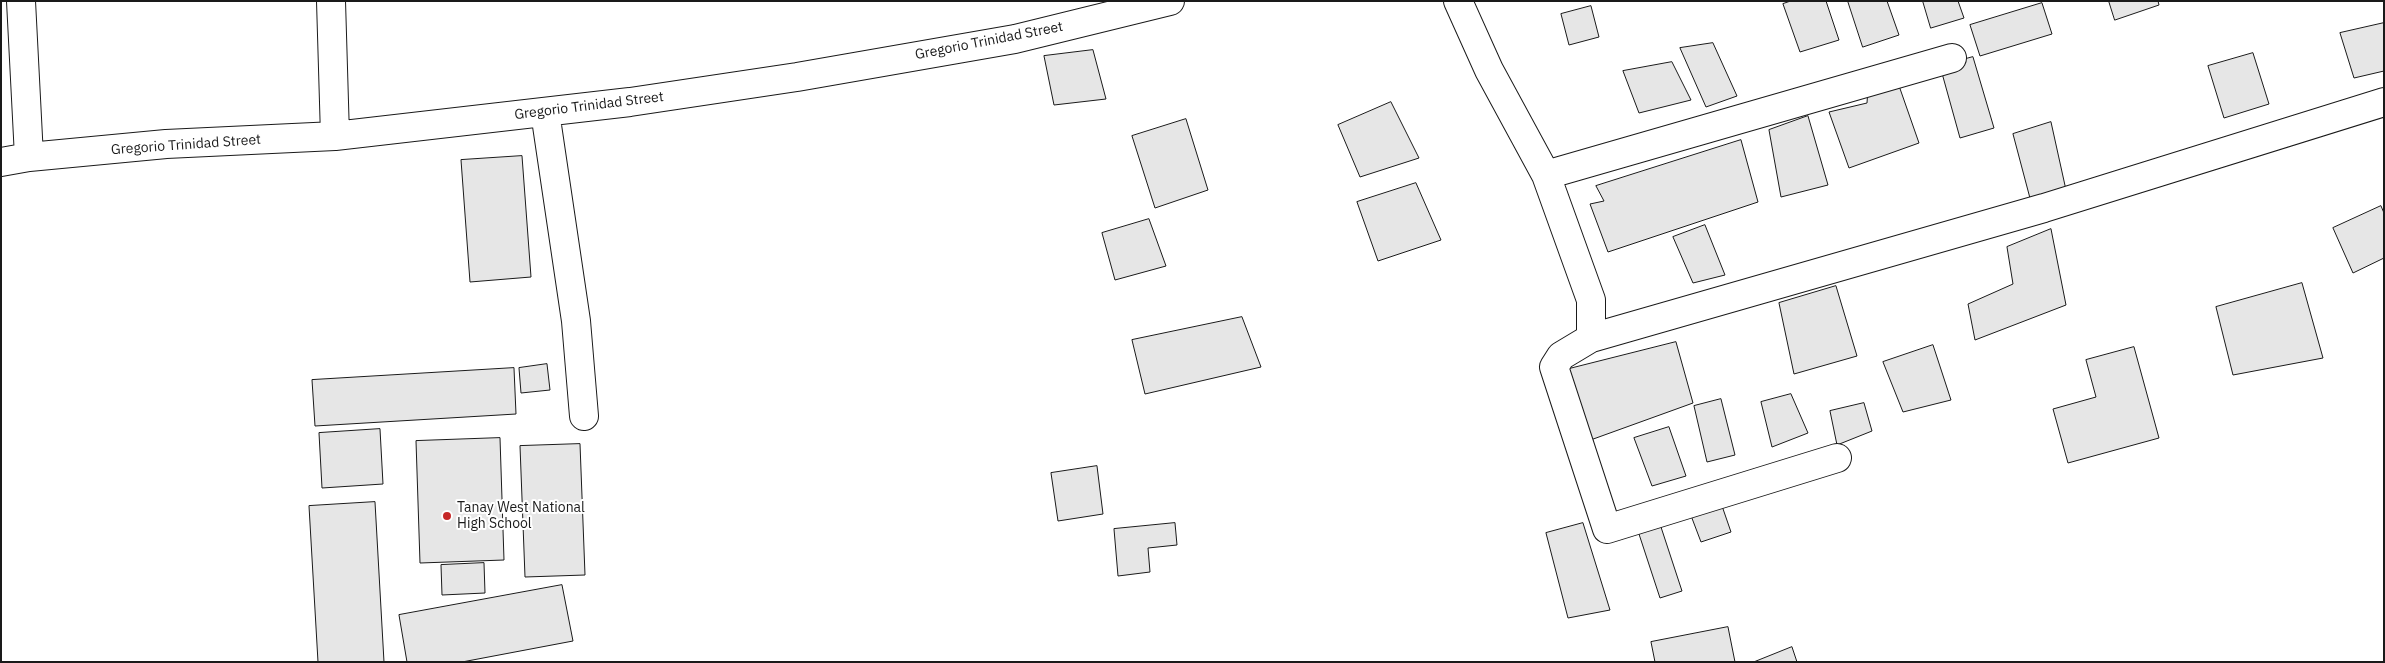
<!DOCTYPE html>
<style>
body{margin:0}
#map{position:relative;width:2385px;height:663px;overflow:hidden;background:#fff;font-family:"IBM Plex Sans",sans-serif}
canvas{display:block}
.frame{position:absolute;inset:0;border:2px solid #1a1a1a;pointer-events:none}
</style>
<div id="map">
<canvas width="2385" height="663"></canvas>
<div class="frame"></div>
</div>
<script>
const g = document.querySelector('canvas').getContext('2d');
g.lineJoin = 'round';
function paint(path, color) { g.fillStyle = color; g.fill(path, 'evenodd'); }
function strokePath(path, color, width, dash) { g.strokeStyle = color; g.lineWidth = width; g.lineCap = dash ? 'butt' : 'round'; g.setLineDash(dash || []); g.stroke(path); }
function label(font, color, halo, rows, align = 'center') {
  g.font = font + ' "IBM Plex Sans",sans-serif'; g.lineWidth = 4; g.setLineDash([]); g.textBaseline = 'middle'; g.strokeStyle = halo; g.fillStyle = color; for (const [text, x, y, turn = 0] of rows) {
    g.save(); g.translate(x, y); g.rotate((+turn || 0) * Math.PI / 180); g.textAlign = isNaN(turn) ? turn : align; if (halo) g.strokeText(text, 0, 0); g.fillText(text, 0, 0); g.restore();
  }
}
const building = new Path2D(`
 M 1791,1 L 1826,1 L 1839,40 L 1800,52 L 1783,4 Z
 M 1848,1 L 1887,1 L 1899,35 L 1863,47 Z
 M 1923,1 L 1958,1 L 1964,18 L 1931,28 Z
 M 2109,1 L 2158,1 L 2159,5 L 2115,20 Z
 M 2042,3 L 2052,34 L 1980,56 L 1970,25 Z
 M 1591,6 L 1599,37 L 1569,45 L 1561,14 Z
 M 2384,23 L 2384,71 L 2354,78 L 2340,33 Z
 M 1713,43 L 1737,96 L 1706,107 L 1680,48 Z
 M 1093,50 L 1106,99 L 1054,105 L 1044,56 Z
 M 2253,53 L 2269,104 L 2224,118 L 2208,66 Z
 M 1973,57 L 1994,128 L 1960,138 L 1940,66 Z
 M 1672,62 L 1691,100 L 1639,113 L 1623,71 Z
 M 1897,80 L 1919,143 L 1849,168 L 1829,112 L 1867,103 L 1868,88 Z
 M 1391,102 L 1419,158 L 1360,177 L 1338,125 Z
 M 1808,116 L 1828,185 L 1781,197 L 1769,130 Z
 M 1186,119 L 1208,190 L 1155,208 L 1132,136 Z
 M 2051,122 L 2066,190 L 2031,202 L 2013,134 Z
 M 1741,140 L 1758,202 L 1608,252 L 1590,204 L 1604,201 L 1596,186 Z
 M 522,156 L 531,277 L 470,282 L 461,160 Z
 M 1416,183 L 1441,240 L 1378,261 L 1357,202 Z
 M 2381,206 L 2384,213 L 2384,258 L 2353,273 L 2333,228 Z
 M 1149,219 L 1166,266 L 1115,280 L 1102,233 Z
 M 1705,225 L 1725,275 L 1693,283 L 1673,237 Z
 M 2051,229 L 2066,305 L 1975,340 L 1968,304 L 2013,284 L 2007,247 Z
 M 2302,283 L 2323,358 L 2233,375 L 2216,307 Z
 M 1836,286 L 1857,356 L 1794,374 L 1779,303 Z
 M 1242,317 L 1261,367 L 1145,394 L 1132,340 Z
 M 1676,342 L 1693,403 L 1585,442 L 1565,370 Z
 M 1933,345 L 1951,400 L 1903,412 L 1883,362 Z
 M 2134,347 L 2159,438 L 2068,463 L 2053,409 L 2096,397 L 2086,360 Z
 M 547,364 L 550,390 L 521,393 L 519,368 Z
 M 514,368 L 516,414 L 315,426 L 312,380 Z
 M 1791,394 L 1808,433 L 1772,447 L 1761,402 Z
 M 1721,399 L 1735,455 L 1707,462 L 1694,406 Z
 M 1864,403 L 1872,431 L 1837,445 L 1830,411 Z
 M 1669,427 L 1686,476 L 1652,486 L 1634,438 Z
 M 380,429 L 383,484 L 322,488 L 319,433 Z
 M 500,438 L 504,560 L 420,563 L 416,441 Z
 M 580,444 L 585,575 L 525,577 L 520,446 Z
 M 1097,466 L 1103,514 L 1058,521 L 1051,473 Z
 M 375,502 L 384,662 L 318,662 L 309,506 Z
 M 1721,503 L 1731,532 L 1701,542 L 1690,513 Z
 M 1659,521 L 1682,591 L 1660,598 L 1637,528 Z
 M 1175,523 L 1177,545 L 1148,548 L 1150,572 L 1118,576 L 1114,529 Z
 M 1583,523 L 1610,610 L 1568,618 L 1546,533 Z
 M 484,563 L 485,593 L 442,595 L 441,565 Z
 M 562,585 L 573,641 L 462,662 L 407,662 L 399,615 Z
 M 1728,627 L 1735,662 L 1655,662 L 1651,642 Z
 M 1792,647 L 1797,662 L 1754,662 Z`);
paint(building, '#e6e6e6');
strokePath(building, '#1a1a1a', 1);
const minor = new Path2D(`
 M 21,1 L 29,157
 M 331,1 L 335,136
 M 1458,1 L 1489,70 L 1546,175 L 1591,300 L 1591,338 L 1561,356 L 1554,367 L 1607,529 L 1837,458
 M 545,112 L 576,321 L 584,416
 M 1,162 L 29,157 L 166,144 L 335,136 L 630,102 L 797,77 L 1015,39 L 1170,1
 M 1546,175 L 1952,58
 M 1591,338 L 2044,208 L 2384,102`);
strokePath(minor, '#1a1a1a', 30);
strokePath(minor, '#fff', 28);
for (const [x, y, r, color] of [
 [447,516,5,"#c62828"]
]) { const dot = new Path2D(); dot.arc(x, y, r, 0, 2 * Math.PI); g.fillStyle = color; g.fill(dot); strokePath(dot, '#fff', 2); }
label('14px', '#1a1a1a', '#fff', [
 ["Gregorio Trinidad Street",989,41,-11],
 ["Gregorio Trinidad Street",589,106,-7],
 ["Gregorio Trinidad Street",186,145,-4]
]);
label('14px', '#1a1a1a', '#fff', [
 ["Tanay West National",457,508],
 ["High School",457,524]
], 'left');
</script>
